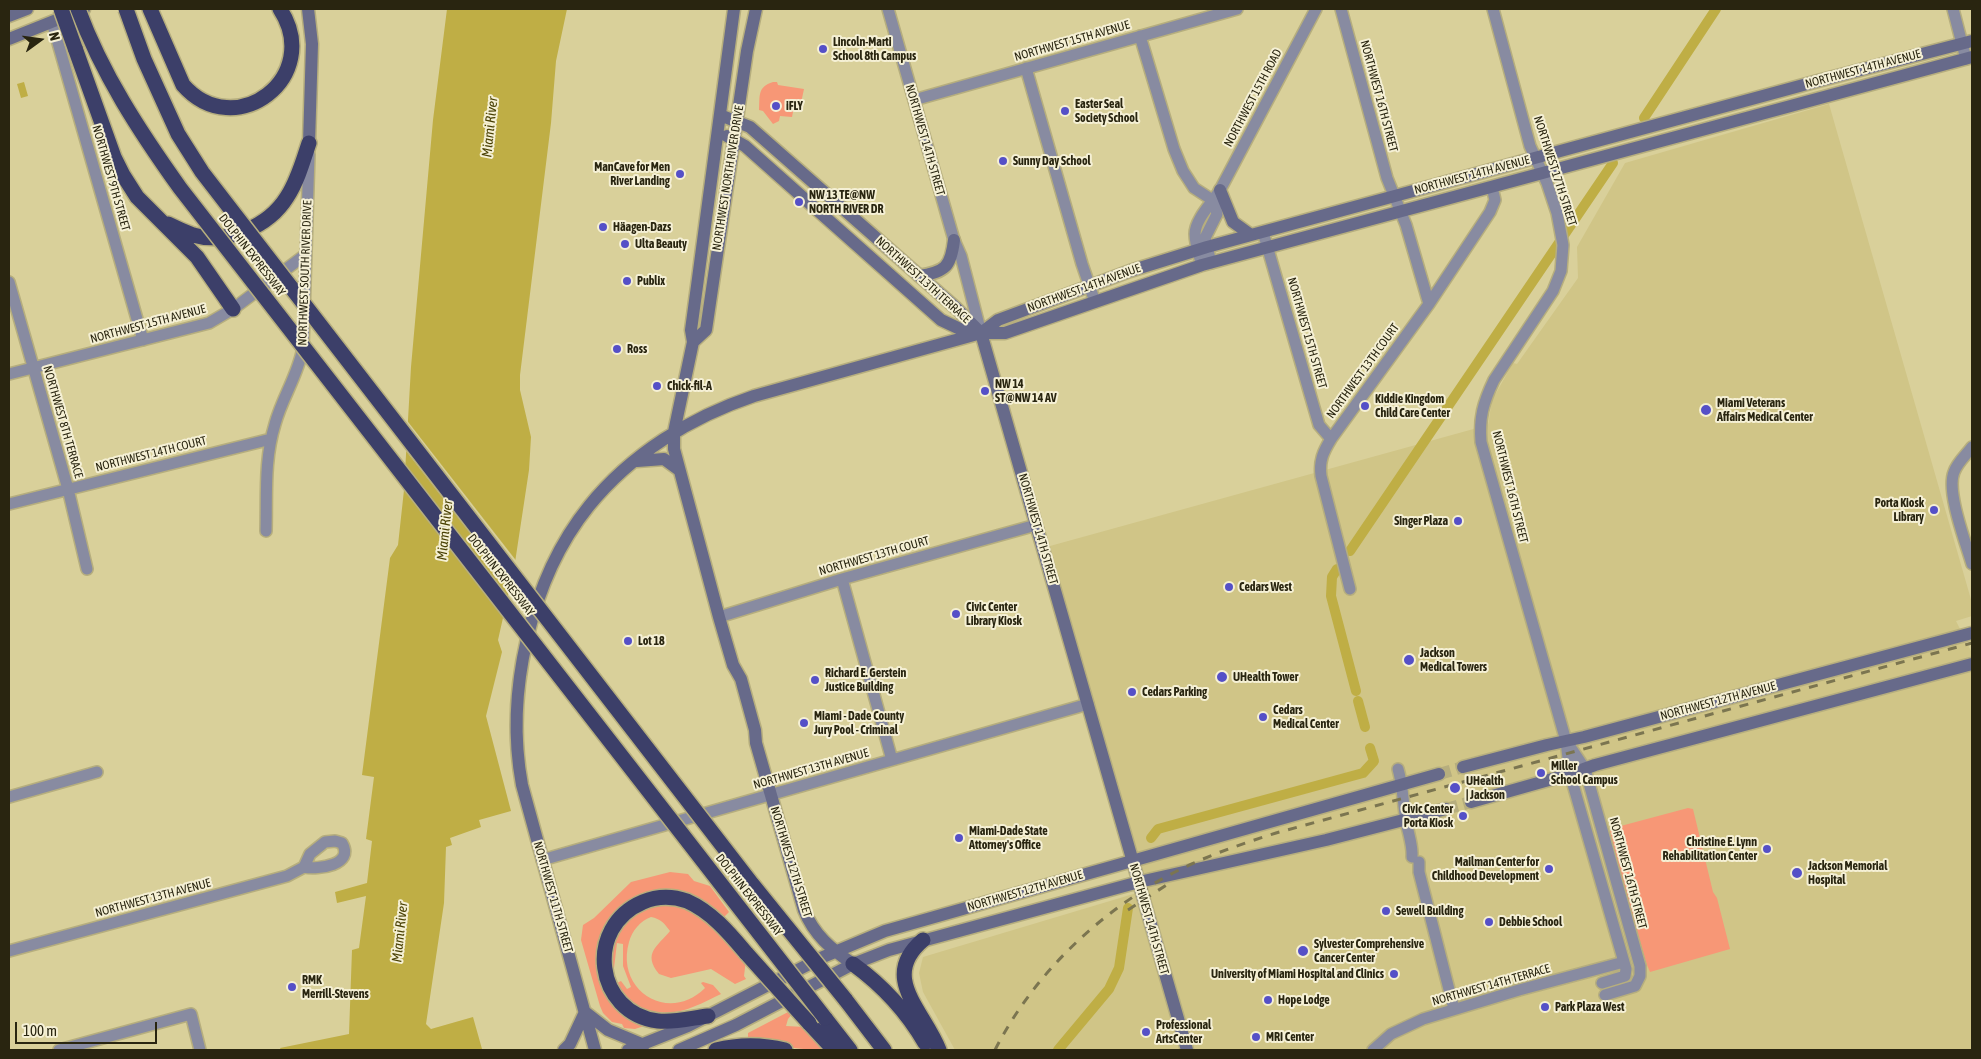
<!DOCTYPE html>
<meta charset="utf-8">
<style>
body{margin:0}
#map{position:relative;width:1981px;height:1059px;overflow:hidden;background:#d9d09a;font-family:"Asap Condensed",sans-serif}
canvas{display:block}
.frame{position:absolute;inset:0;border:10px solid #292510;pointer-events:none}
.north{position:absolute;left:15px;top:15px;width:50px;height:50px;-webkit-text-stroke:4px #f5f0d5;paint-order:stroke;rotate:76deg;font-size:14px;font-weight:700;line-height:20px;text-align:center;color:#292510}
.north::after{content:'';display:block;margin:auto;width:18px;height:22px;background:#292510;clip-path:polygon(50% 0,100% 100%,50% 72%,0 100%)}
.scale{position:absolute;left:15px;top:1022px;width:142px;height:22px;box-sizing:border-box;border:2px solid #292510;border-top:0;padding-left:6px;font-size:15px;line-height:18px;white-space:nowrap;color:#292510;-webkit-text-stroke:4px #f5f0d5;paint-order:stroke}
</style>
<div id="map">
<canvas width="1981" height="1059"></canvas>
<div class="frame"></div>
<div class="north">N</div>
<div class="scale">100 m</div>
</div>
<script>
const g = document.querySelector('canvas').getContext('2d');
g.lineJoin = 'round';
function paint(path, color) { g.fillStyle = color; g.fill(path, 'evenodd'); }
function strokePath(path, color, width, dash) { g.strokeStyle = color; g.lineWidth = width; g.lineCap = dash ? 'butt' : 'round'; g.setLineDash(dash || []); g.stroke(path); }
function label(font, color, halo, rows, align = 'center') {
  g.font = font + ' "Asap Condensed",sans-serif'; g.lineWidth = 4; g.setLineDash([]); g.textBaseline = 'middle'; g.strokeStyle = halo; g.fillStyle = color; for (const [text, x, y, turn = 0] of rows) {
    g.save(); g.translate(x, y); g.rotate((+turn || 0) * Math.PI / 180); g.textAlign = isNaN(turn) ? turn : align; if (halo) g.strokeText(text, 0, 0); g.fillText(text, 0, 0); g.restore();
  }
}
paint(new Path2D(`
 M 1829,104 L 1972,603 L 1972,616 L 1956,621 L 1972,653 L 1972,1050 L 955,1050 L 923,992 L 919,973 L 923,957 L 1140,892 L 1050,546 L 1488,425 L 1492,400 L 1513,363 L 1517,364 L 1578,278 L 1577,247 L 1625,163 Z`), '#d0c587');
paint(new Path2D(`
 M 773,82 L 777,82 L 778,85 L 804,89 L 801,103 L 795,102 L 792,117 L 780,116 L 779,121 L 773,124 L 763,111 L 759,110 C 760,96 757,87 773,82 Z
 M 1688,808 L 1693,809 L 1713,892 L 1717,898 L 1730,949 L 1650,972 L 1647,965 L 1620,873 L 1610,831 L 1617,827 Z
 M 670,872 L 688,874 L 694,881 L 710,886 L 729,912 L 723,918 L 677,892 L 604,929 L 600,940 L 598,965 L 647,1025 L 635,1029 L 624,1028 L 622,1024 L 612,1022 L 603,1013 L 600,1006 L 581,940 L 583,925 L 594,918 L 631,882 Z
 M 651,904 L 677,904 L 704,917 L 746,960 L 744,976 L 746,979 L 735,984 L 711,969 L 671,978 L 659,974 C 642,953 658,946 670,931 C 664,923 661,919 651,917 C 640,921 632,931 629,942 C 615,991 669,1024 705,988 L 701,983 L 703,982 L 713,985 L 721,994 C 702,1003 680,1016 658,1012 L 655,1015 L 649,1014 L 626,1001 L 615,984 L 621,981 L 627,989 L 631,987 L 623,966 L 623,944 L 617,943 L 614,968 L 609,969 L 609,964 L 618,928 Z
 M 790,1011 L 793,1013 L 788,1019 L 786,1026 L 805,1027 L 826,1050 C 799,1050 775,1045 748,1041 L 748,1033 Z`), '#f79776');
paint(new Path2D(`
 M 447,9 L 567,9 L 556,61 L 551,123 L 520,375 L 520,390 L 531,437 L 529,470 L 514,569 L 498,640 L 502,652 L 486,716 L 511,811 L 479,820 L 481,827 L 450,838 L 452,845 L 446,847 L 444,903 L 426,1024 L 431,1029 L 473,1017 L 482,1049 L 281,1050 L 280,1048 L 349,1034 L 352,950 L 359,948 L 366,896 L 337,903 L 335,892 L 367,883 L 372,841 L 366,839 L 374,777 L 362,775 L 390,558 L 398,545 L 404,490 L 411,367 L 433,120 Z
 M 24,82 L 28,96 L 21,98 L 17,84 Z`), '#bfae45');
paint(new Path2D(`
 M 405,418 L 518,563 L 513,588 L 403,447 Z`), '#d9d09a');
strokePath(new Path2D(`
 M 1644,118 L 1716,9
 M 1350,551 L 1613,163
 M 1337,569 L 1332,577 L 1331,596 L 1356,691
 M 1358,701 L 1365,727
 M 1151,838 L 1158,829 L 1363,773 L 1374,761 L 1370,748
 M 1058,1050 L 1109,989 L 1119,968 L 1128,908`), '#bfae45', 10);
strokePath(new Path2D(`
 M 1439,774 L 1463,767
 M 1446,809 L 1471,802`), '#b6ae7e', 12, [12, 6]);
const street = new Path2D(`
 M 888,9 L 954,240 L 961,256 L 981,333
 M 1341,9 L 1387,178 L 1406,225 L 1429,304
 M 1493,9 L 1530,146 L 1547,183 L 1557,213 L 1563,245 L 1561,271 L 1553,291 L 1494,380 C 1483,403 1479,418 1481,442 L 1566,741 L 1570,774 L 1626,969 L 1625,976 L 1602,983
 M 1953,9 L 1966,59
 M 52,22 L 143,340
 M 1140,36 L 1174,149 L 1183,171 L 1194,188 L 1214,201
 M 1026,68 L 1082,264 L 1095,302
 M 914,100 L 1237,9
 M 1263,232 L 1319,425 L 1331,439
 M 1211,263 L 1205,238 L 1217,214 L 1214,201
 M 1202,265 C 1199,255 1195,245 1195,234 C 1195,219 1213,202 1220,190 L 1316,9
 M 9,282 L 68,489 L 87,569
 M 9,374 L 209,323 L 233,309 L 305,255
 M 1972,447 C 1966,455 1957,463 1954,472 C 1946,492 1966,543 1972,564
 M 9,504 L 271,439
 M 266,531 C 267,494 264,460 275,424 C 282,398 298,375 303,348 L 309,154
 M 842,579 L 892,760
 M 1350,589 L 1321,476 C 1319,461 1323,452 1331,439 L 1429,304 L 1490,212 L 1495,200 L 1492,187
 M 719,617 L 842,579 L 1036,525
 M 1567,742 L 1585,769 L 1640,966 L 1640,976 L 1635,986 L 1605,995
 M 1398,769 C 1403,786 1403,803 1406,821 C 1408,833 1413,845 1412,857
 M 9,797 L 97,772
 M 542,860 L 1088,704
 M 1419,862 L 1419,872 L 1454,1009
 M 9,951 L 287,876 L 304,867 L 310,854 L 325,842 L 335,841 L 342,843 C 355,865 318,870 304,867
 M 59,1050 L 191,1014 L 200,1050
 M 1373,1050 L 1391,1034 L 1423,1019 L 1519,990 L 1624,962`);
const secondary = new Path2D(`
 M 308,9 L 312,44 L 309,143
 M 734,9 L 697,286 L 691,330 L 693,342 L 674,432 L 674,449 L 719,617 L 733,665 L 741,679 L 755,730 L 756,743 L 804,910 C 814,935 831,949 853,964
 M 9,16 L 27,9
 M 9,39 L 84,9
 M 720,115 L 750,127 L 956,308 L 981,333 L 1187,1050
 M 727,136 L 745,146 L 941,320 L 960,329 L 978,332
 M 1220,190 L 1233,222 L 1251,235
 M 919,276 C 945,272 951,267 954,240
 M 981,333 L 998,320 L 1130,271 L 1207,247 L 1818,81 L 1972,41
 M 693,342 L 706,330 L 747,51 L 756,9
 M 637,461 L 664,459 L 679,470
 M 1463,767 L 1547,745 L 1584,737 L 1972,633
 M 1471,802 L 1570,774 L 1595,765 L 1972,664
 M 585,1012 L 608,1030 L 644,1045
 M 564,1050 L 570,1044 L 585,1012
 M 595,1050 L 522,785 C 505,694 530,579 589,506 C 631,454 691,417 754,396 L 981,333 L 1005,333 L 1202,265 L 1972,57
 M 628,1050 L 688,1026 L 823,957 L 885,931 L 1439,774
 M 679,1050 L 736,1025 L 853,964 L 889,950 L 1139,882 L 1326,840 L 1446,809`);
const highway = new Path2D(`
 M 150,9 L 183,85 C 235,144 324,77 280,9
 M 75,48 L 114,157 L 123,175 L 137,197 L 197,257 L 233,309
 M 168,224 C 176,228 185,232 193,235 C 227,245 269,226 287,197 C 298,180 303,161 309,143
 M 923,940 C 879,977 924,1011 939,1050
 M 853,964 C 882,985 907,1012 925,1043
 M 845,999 L 884,1050
 M 708,1016 C 692,1018 674,1023 658,1021 C 595,1013 584,927 643,902 C 657,896 673,896 687,901 C 712,912 730,934 747,954
 M 825,1018 L 850,1050
 M 809,1023 L 834,1050
 M 716,1050 C 740,1044 761,1044 785,1050`);
strokePath(street, '#b6ae7e', 14);
strokePath(secondary, '#b6ae7e', 15);
strokePath(highway, '#b6ae7e', 18);
strokePath(street, '#888ba1', 11);
strokePath(secondary, '#676a8a', 12);
strokePath(highway, '#3c3f69', 15);
strokePath(new Path2D(`
 M 1128,910 L 1168,884
 M 995,1050 C 1033,975 1099,912 1173,873 C 1206,856 1241,844 1276,833 L 1972,643`), '#7b7550', 3, [9, 9]);
const highwayBridge = new Path2D(`
 M 61,9 L 75,48
 M 78,9 C 102,74 140,132 180,188 L 825,1018
 M 126,9 L 144,59 L 178,134 L 202,172 L 752,884 L 845,999
 M 747,954 L 809,1023`);
strokePath(highwayBridge, '#b6ae7e', 18, []);
strokePath(highwayBridge, '#3c3f69', 15);
for (const [x, y, r, color] of [
 [823,49,5,"#5550c7"],
 [776,106,5,"#5550c7"],
 [1065,111,5,"#5550c7"],
 [1003,161,5,"#5550c7"],
 [680,174,5,"#5550c7"],
 [799,202,5,"#5550c7"],
 [603,227,5,"#5550c7"],
 [625,244,5,"#5550c7"],
 [627,281,5,"#5550c7"],
 [617,349,5,"#5550c7"],
 [657,386,5,"#5550c7"],
 [985,391,5,"#5550c7"],
 [1365,406,5,"#5550c7"],
 [1706,410,6,"#5550c7"],
 [1934,510,5,"#5550c7"],
 [1458,521,5,"#5550c7"],
 [1229,587,5,"#5550c7"],
 [956,614,5,"#5550c7"],
 [628,641,5,"#5550c7"],
 [1409,660,6,"#5550c7"],
 [1222,677,6,"#5550c7"],
 [815,680,5,"#5550c7"],
 [1132,692,5,"#5550c7"],
 [1263,717,5,"#5550c7"],
 [804,723,5,"#5550c7"],
 [1541,773,5,"#5550c7"],
 [1455,788,6,"#5550c7"],
 [1463,816,5,"#5550c7"],
 [959,838,5,"#5550c7"],
 [1767,849,5,"#5550c7"],
 [1549,869,5,"#5550c7"],
 [1797,873,6,"#5550c7"],
 [1386,911,5,"#5550c7"],
 [1489,922,5,"#5550c7"],
 [1303,951,6,"#5550c7"],
 [1394,974,5,"#5550c7"],
 [292,987,5,"#5550c7"],
 [1268,1000,5,"#5550c7"],
 [1545,1007,5,"#5550c7"],
 [1146,1032,5,"#5550c7"],
 [1256,1037,5,"#5550c7"]
]) { const dot = new Path2D(); dot.arc(x, y, r, 0, 2 * Math.PI); g.fillStyle = color; g.fill(dot); strokePath(dot, '#f5f0d5', 2); }
label('12px', '#292510', '#f5f0d5', [
 ["NORTHWEST 15TH AVENUE",1072,41,-16],
 ["NORTHWEST 14TH AVENUE",1863,69,-15],
 ["NORTHWEST 16TH STREET",1379,96,75],
 ["NORTHWEST 15TH ROAD",1253,98,-62],
 ["NORTHWEST 14TH STREET",925,140,74],
 ["NORTHWEST 17TH STREET",1555,171,72],
 ["NORTHWEST 14TH AVENUE",1472,175,-15],
 ["NORTHWEST 9TH STREET",111,178,74],
 ["NORTHWEST NORTH RIVER DRIVE",728,178,-81],
 ["DOLPHIN EXPRESSWAY",252,255,52],
 ["NORTHWEST SOUTH RIVER DRIVE",305,273,-88],
 ["NORTHWEST 13TH TERRACE",923,280,42],
 ["NORTHWEST 14TH AVENUE",1084,288,-20],
 ["NORTHWEST 15TH AVENUE",148,324,-15],
 ["NORTHWEST 15TH STREET",1307,333,74],
 ["NORTHWEST 13TH COURT",1363,371,-54],
 ["NORTHWEST 8TH TERRACE",63,422,74],
 ["NORTHWEST 14TH COURT",151,454,-14],
 ["NORTHWEST 16TH STREET",1510,487,76],
 ["NORTHWEST 14TH STREET",1038,529,74],
 ["NORTHWEST 13TH COURT",874,556,-16],
 ["DOLPHIN EXPRESSWAY",501,575,52],
 ["NORTHWEST 12TH AVENUE",1718,701,-15],
 ["NORTHWEST 13TH AVENUE",811,769,-16],
 ["NORTHWEST 12TH STREET",791,862,73],
 ["NORTHWEST 16TH STREET",1628,873,75],
 ["NORTHWEST 12TH AVENUE",1025,891,-16],
 ["DOLPHIN EXPRESSWAY",749,895,52],
 ["NORTHWEST 11TH STREET",553,897,74],
 ["NORTHWEST 13TH AVENUE",153,898,-15],
 ["NORTHWEST 14TH STREET",1149,919,74],
 ["NORTHWEST 14TH TERRACE",1491,985,-16]
]);
label('bold 12px', '#292510', '#f5f0d5', [
 ["Lincoln-Marti",833,42],
 ["School 8th Campus",833,56],
 ["Easter Seal",1075,104],
 ["Society School",1075,118],
 ["iFLY",786,106],
 ["Sunny Day School",1013,161],
 ["ManCave for Men",670,167,"right"],
 ["River Landing",670,181,"right"],
 ["NW 13 TE@NW",809,195],
 ["NORTH RIVER DR",809,209],
 ["Häagen-Dazs",613,227],
 ["Ulta Beauty",635,244],
 ["Publix",637,281],
 ["Ross",627,349],
 ["NW 14",995,384],
 ["ST@NW 14 AV",995,398],
 ["Chick-fil-A",667,386],
 ["Kiddie Kingdom",1375,399],
 ["Child Care Center",1375,413],
 ["Miami Veterans",1717,403],
 ["Affairs Medical Center",1717,417],
 ["Porta Kiosk",1924,503,"right"],
 ["Library",1924,517,"right"],
 ["Singer Plaza",1448,521,"right"],
 ["Cedars West",1239,587],
 ["Civic Center",966,607],
 ["Library Kiosk",966,621],
 ["Lot 18",638,641],
 ["Jackson",1420,653],
 ["Medical Towers",1420,667],
 ["Richard E. Gerstein",825,673],
 ["Justice Building",825,687],
 ["UHealth Tower",1233,677],
 ["Cedars Parking",1142,692],
 ["Cedars",1273,710],
 ["Medical Center",1273,724],
 ["Miami - Dade County",814,716],
 ["Jury Pool - Criminal",814,730],
 ["Miller",1551,766],
 ["School Campus",1551,780],
 ["UHealth",1466,781],
 ["| Jackson",1466,795],
 ["Civic Center",1453,809,"right"],
 ["Porta Kiosk",1453,823,"right"],
 ["Miami-Dade State",969,831],
 ["Attorney's Office",969,845],
 ["Christine E. Lynn",1757,842,"right"],
 ["Rehabilitation Center",1757,856,"right"],
 ["Mailman Center for",1539,862,"right"],
 ["Childhood Development",1539,876,"right"],
 ["Jackson Memorial",1808,866],
 ["Hospital",1808,880],
 ["Sewell Building",1396,911],
 ["Debbie School",1499,922],
 ["Sylvester Comprehensive",1314,944],
 ["Cancer Center",1314,958],
 ["University of Miami Hospital and Clinics",1384,974,"right"],
 ["RMK",302,980],
 ["Merrill-Stevens",302,994],
 ["Hope Lodge",1278,1000],
 ["Park Plaza West",1555,1007],
 ["Professional",1156,1025],
 ["ArtsCenter",1156,1039],
 ["MRI Center",1266,1037]
], 'left');
label('italic 14px', '#494003', '#f5f0d5', [
 ["Miami River",490,127,-84],
 ["Miami River",445,530,-84],
 ["Miami River",400,932,-84]
]);
</script>
